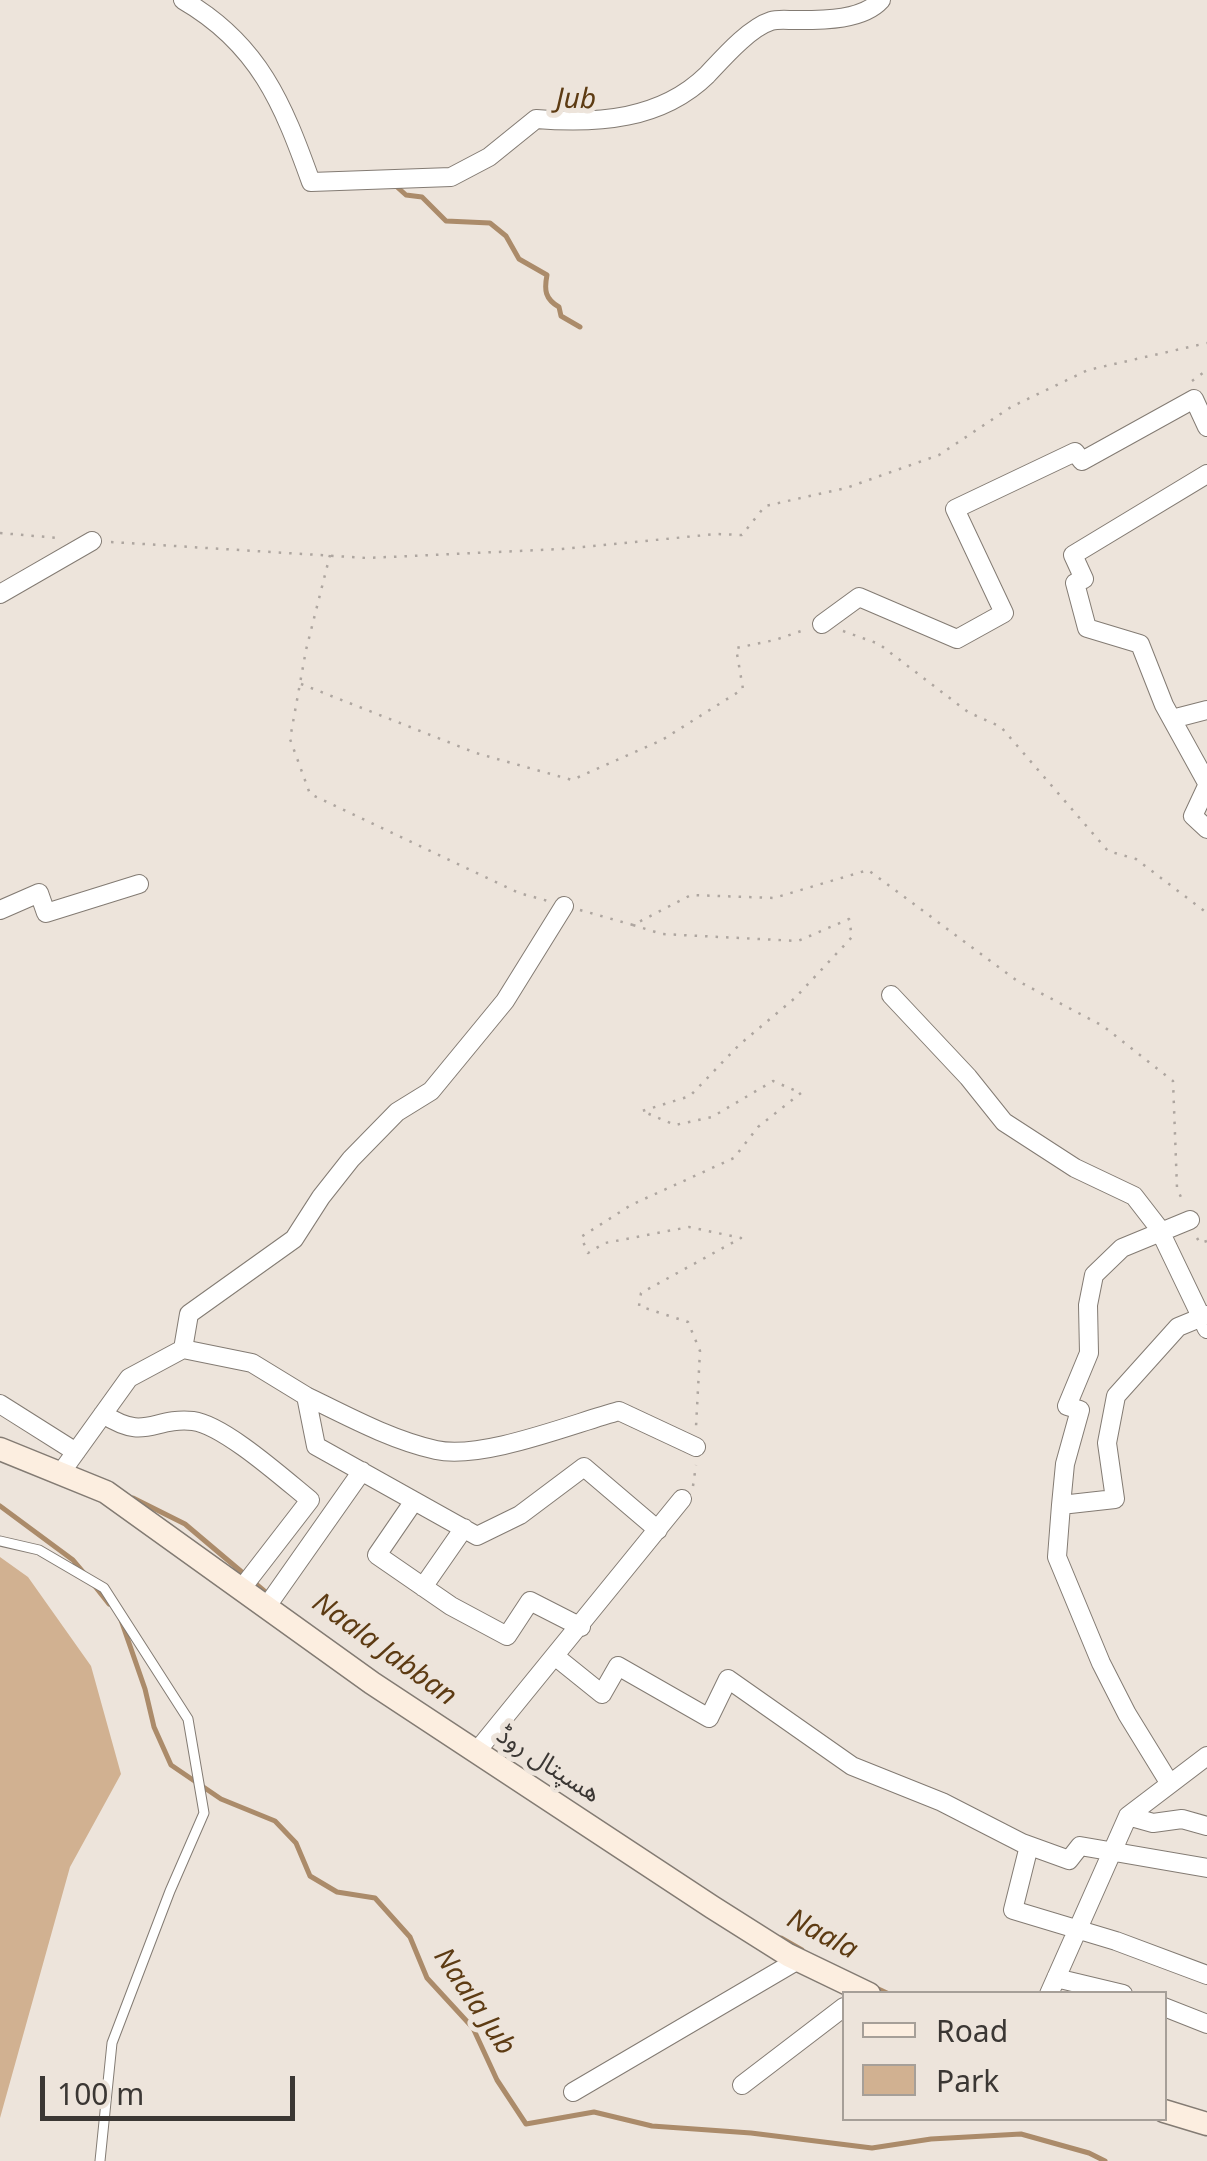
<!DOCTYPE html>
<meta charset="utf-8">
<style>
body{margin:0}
#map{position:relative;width:1207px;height:2161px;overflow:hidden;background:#ede4db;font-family:"Noto Sans",sans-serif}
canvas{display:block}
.legend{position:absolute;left:842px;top:1991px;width:325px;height:130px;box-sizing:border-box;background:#ede4db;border:2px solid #a69f98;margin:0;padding:12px 18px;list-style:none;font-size:30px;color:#3b3734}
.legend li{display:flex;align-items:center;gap:20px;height:50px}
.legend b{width:50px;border:2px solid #a69f98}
.scale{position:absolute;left:40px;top:2076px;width:255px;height:45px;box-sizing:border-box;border:5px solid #3b3734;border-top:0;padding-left:12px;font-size:30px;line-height:35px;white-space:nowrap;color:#3b3734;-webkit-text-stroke:8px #ede4db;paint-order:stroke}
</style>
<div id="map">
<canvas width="1207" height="2161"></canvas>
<ul class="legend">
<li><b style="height:12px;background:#fceee0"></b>Road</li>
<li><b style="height:28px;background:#d1b191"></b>Park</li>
</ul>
<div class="scale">100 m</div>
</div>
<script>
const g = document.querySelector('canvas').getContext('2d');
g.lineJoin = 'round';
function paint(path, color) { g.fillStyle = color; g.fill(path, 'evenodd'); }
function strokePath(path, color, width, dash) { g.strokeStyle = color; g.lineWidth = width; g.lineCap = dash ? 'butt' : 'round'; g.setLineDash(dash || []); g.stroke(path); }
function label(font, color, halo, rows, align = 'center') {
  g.font = font + ' "Noto Sans","Noto Sans Arabic",sans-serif'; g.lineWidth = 10; g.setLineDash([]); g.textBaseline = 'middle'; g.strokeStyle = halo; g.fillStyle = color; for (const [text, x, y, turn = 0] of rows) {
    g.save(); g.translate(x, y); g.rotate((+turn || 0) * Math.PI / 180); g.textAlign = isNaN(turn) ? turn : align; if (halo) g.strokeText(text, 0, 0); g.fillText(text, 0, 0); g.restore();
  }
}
paint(new Path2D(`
 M 0,1557 L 28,1577 L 91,1666 L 121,1774 L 70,1867 L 0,2118 Z`), '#d1b191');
strokePath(new Path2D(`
 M 396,186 L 406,195 L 422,197 L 446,221 L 490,223 L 506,236 L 519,259 L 547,275 C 544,290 545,299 559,307 L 561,316 L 580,327
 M 133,1498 L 185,1524 L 269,1595
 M 0,1506 L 73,1560 L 84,1573
 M 94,1585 L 109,1604
 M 121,1620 L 145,1689 L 154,1727 L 171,1765 L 221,1799 L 275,1821 L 296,1843 L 310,1876 L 337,1892 L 375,1898 L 410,1937 L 427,1978 L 473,2028 L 497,2080 L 526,2124 L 594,2112 L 652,2126 L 751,2133 L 872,2148 L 931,2139 L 1021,2134 L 1089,2153 L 1105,2161
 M 781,1938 L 802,1950
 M 874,1987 L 889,1994`), '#ab8b6a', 5);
const lane = new Path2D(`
 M 0,1541 L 39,1550 L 104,1588 L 188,1719 L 204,1813 L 170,1891 L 112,2043 L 100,2161`);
const street = new Path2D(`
 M 183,0 C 259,44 283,104 311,182 L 451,177 L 489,157 L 536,119 C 597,124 661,120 707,75 C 723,58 749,28 771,21 C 777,19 788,20 794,20 C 821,20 862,21 881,0
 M 1207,474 L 1073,555 L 1084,579 L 1075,583 L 1087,628 L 1140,644 L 1164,705 L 1207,783
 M 0,594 L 92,541
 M 822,624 L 859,597 L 957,639 L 1004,613 L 955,509 L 1075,452 L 1082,461 L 1194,399 L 1207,427
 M 1172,719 L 1207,710
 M 1207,786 L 1193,816 L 1207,829
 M 0,910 L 39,893 L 46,913 L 139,884
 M 891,995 L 968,1077 L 1004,1122 L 1075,1168 L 1134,1196 L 1158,1227 L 1207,1329
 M 183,1349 L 189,1314 L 294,1239 L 321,1197 L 351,1159 L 397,1112 L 431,1091 L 505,1001 L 564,906
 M 306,1396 C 347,1416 391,1440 436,1450 C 483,1460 571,1424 619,1411 L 696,1447
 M 0,1404 L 76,1452
 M 103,1414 C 146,1442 152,1417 193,1421 C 224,1425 284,1479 310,1500 L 242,1588
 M 60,1474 L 129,1378 L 183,1349 L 252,1363 L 306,1396 L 316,1446 L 477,1536 L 520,1515 L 584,1467 L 658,1530
 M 414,1501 L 377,1555 L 451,1606 L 507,1636 L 530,1601 L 581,1627
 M 1061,1505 L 1065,1464 L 1080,1410 L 1067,1406 L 1089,1353 L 1088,1305 L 1094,1275 L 1122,1248 L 1190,1220
 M 423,1587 L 464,1528
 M 267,1606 L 362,1471
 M 556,1657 L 602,1694 L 618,1666 L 709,1718 L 728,1679 L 852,1766 L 942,1802 L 1022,1843 L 1069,1860 L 1080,1846 L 1207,1868
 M 477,1751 L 682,1499
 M 1170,1784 L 1127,1714 L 1101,1663 L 1057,1557 L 1061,1505 L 1115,1499 L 1107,1443 L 1116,1396 L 1178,1327 L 1207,1315
 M 1128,1816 L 1153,1823 L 1182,1819 L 1207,1826
 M 1029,1846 L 1013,1910 L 1116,1941 L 1207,1975
 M 1056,1978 L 1123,1994
 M 1049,1994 L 1128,1816 L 1207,1756
 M 1164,2007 L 1207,2024
 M 742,2085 L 844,2007
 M 573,2092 L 798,1960`);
const secondary = new Path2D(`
 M 0,1449 L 106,1492 L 372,1683 L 712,1907 L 788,1955 L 869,1994
 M 1164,2111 L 1207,2124`);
strokePath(lane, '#837b73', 11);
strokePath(street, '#837b73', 20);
strokePath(secondary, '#837b73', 25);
strokePath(new Path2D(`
 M 1192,381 L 1207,370
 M 0,533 L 58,538
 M 111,542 L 367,558 L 561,549 L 717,534 L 742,535 L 765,506 L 846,488 L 939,455 L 1011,407 L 1088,370 L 1207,343
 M 330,555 L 306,650 L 290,739 L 310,794 L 519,893 L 548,901
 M 843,631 L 879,644 L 968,712 L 1001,727 L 1108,851 L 1136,859 L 1207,913
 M 301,684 L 476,753 L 572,780 L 662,740 L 743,689 L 736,648 L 775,640 L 807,629
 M 580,910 L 633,925 L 691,895 L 774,898 L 868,870 L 1016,980 L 1103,1026 L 1173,1081 L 1177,1188 L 1183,1202
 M 633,925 L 662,934 L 798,941 L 849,919 L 852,937 L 795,998 L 739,1045 L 690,1096 L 642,1111 L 675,1125 L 712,1117 L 773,1081 L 801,1093 L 758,1127 L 734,1158 L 631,1205 L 581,1237 L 588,1253 L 605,1243 L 689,1227 L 741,1238 L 641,1293 L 639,1306 L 688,1322 L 700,1351 L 696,1427
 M 1197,1238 L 1200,1243 L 1207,1241
 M 693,1486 L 696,1465`), '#aea6a0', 2.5, [2.5, 8]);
strokePath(lane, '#fff', 9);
strokePath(street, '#fff', 18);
strokePath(secondary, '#fceee0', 22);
label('25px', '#3b3734', '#ede4db', [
 ["ھسپتال روڈ",548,1765,33]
]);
label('italic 28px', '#5d3b13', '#ede4db', [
 ["Jub",576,100,1],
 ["Naala Jabban",384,1650,36],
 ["Naala",822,1935,28],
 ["Naala Jub",474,2002,56]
]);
</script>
